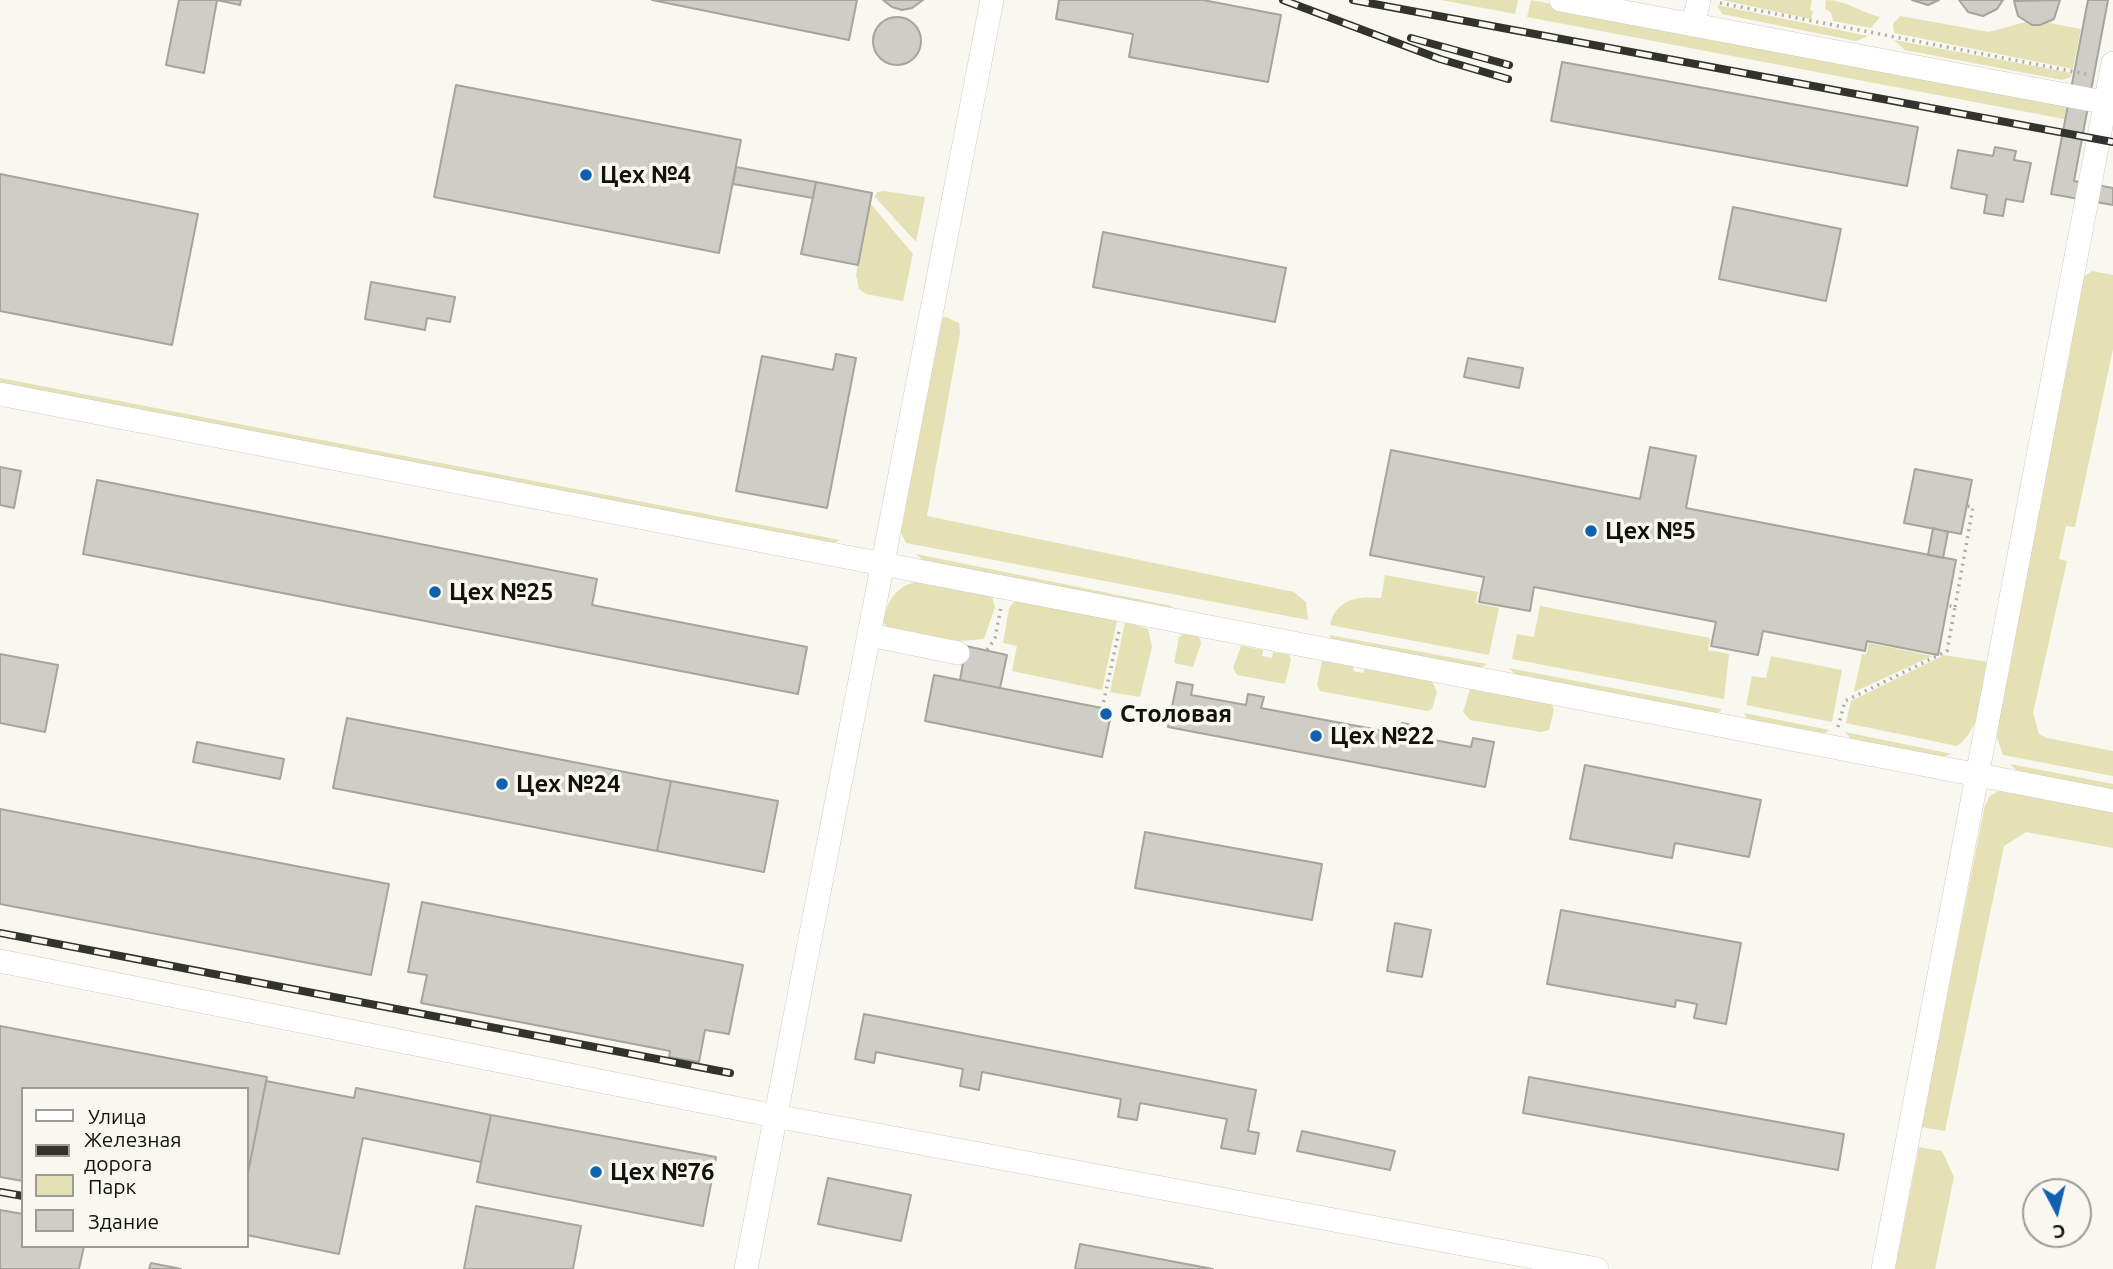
<!DOCTYPE html>
<meta charset="utf-8">
<style>
body{margin:0}
#map{position:relative;width:2113px;height:1269px;overflow:hidden;background:#f8f7f0;font-family:Ubuntu,sans-serif}
canvas{display:block}
.legend{position:absolute;left:21px;top:1087px;width:228px;height:161px;box-sizing:border-box;background:#f8f7f0;border:2px solid #9c9b96;margin:0;padding:9px 12px;list-style:none;font-size:21px;color:#11110e}
.legend li{display:flex;align-items:center;gap:14px;height:35px}
.legend b{width:35px;border:2px solid #9c9b96}
.north{position:absolute;left:2022px;top:1178px;width:70px;height:70px;box-sizing:border-box;background:#f8f7f0;border:2px solid #9c9b96;border-radius:50%;rotate:173deg;font-size:19px;font-weight:700;line-height:28px;text-align:center;color:#11110e}
.north::after{content:'';display:block;margin:auto;width:24px;height:32px;background:#0e61af;clip-path:polygon(50% 0,100% 100%,50% 72%,0 100%)}
</style>
<div id="map">
<canvas width="2113" height="1269"></canvas>
<ul class="legend">
<li><b style="height:9px;background:#fff"></b>Улица</li>
<li><b style="height:9px;background:#32322e"></b>Железная дорога</li>
<li><b style="height:19px;background:#e5e1b5"></b>Парк</li>
<li><b style="height:19px;background:#cecec7"></b>Здание</li>
</ul>
<div class="north">С</div>
</div>
<script>
const g = document.querySelector('canvas').getContext('2d');
g.lineJoin = 'round';
function paint(path, color) { g.fillStyle = color; g.fill(path, 'evenodd'); }
function strokePath(path, color, width, dash) { g.strokeStyle = color; g.lineWidth = width; g.lineCap = dash ? 'butt' : 'round'; g.setLineDash(dash || []); g.stroke(path); }
function label(font, color, halo, rows, align = 'center') {
  g.font = font + ' Ubuntu,sans-serif'; g.lineWidth = 7; g.setLineDash([]); g.textBaseline = 'middle'; g.strokeStyle = halo; g.fillStyle = color; for (const [text, x, y, turn = 0] of rows) {
    g.save(); g.translate(x, y); g.rotate((+turn || 0) * Math.PI / 180); g.textAlign = isNaN(turn) ? turn : align; if (halo) g.strokeText(text, 0, 0); g.fillText(text, 0, 0); g.restore();
  }
}
paint(new Path2D(`
 M 1441,0 L 1518,0 L 1515,14 Z
 M 1531,0 L 2067,102 L 2064,119 L 1527,17 Z
 M 1722,0 L 1812,0 L 1810,10 L 1813,11 L 1811,19 Z
 M 1826,0 C 1845,0 1860,12 1880,17 L 1871,28 L 1833,21 L 1831,12 L 1825,9 Z
 M 1717,5 L 1868,36 L 1856,41 L 1722,14 Z
 M 1900,16 L 1989,32 L 2033,20 L 2081,29 L 2073,69 L 1894,33 L 1893,24 Z
 M 1894,40 L 2072,73 L 2071,77 L 2062,80 L 1905,50 Z
 M 883,191 L 925,197 L 916,242 L 875,197 L 877,192 Z
 M 870,203 L 913,254 L 903,301 L 866,294 L 859,289 L 856,275 Z
 M 2092,271 L 2113,275 L 2113,349 L 2075,527 L 2066,526 L 2059,559 L 2067,561 L 2033,713 L 2039,734 L 2047,738 L 2113,751 L 2113,776 L 2003,755 L 1994,729 L 2081,279 Z
 M 946,317 L 959,323 L 960,333 L 927,516 L 1294,592 L 1306,602 L 1308,620 L 906,543 L 898,526 L 938,319 Z
 M 0,378 L 840,540 L 832,544 L 0,384 Z
 M 916,554 L 1172,606 L 1168,609 L 926,563 Z
 M 1385,575 L 1478,592 L 1476,603 L 1499,608 L 1489,655 L 1330,625 C 1336,599 1357,596 1381,598 Z
 M 917,582 L 992,596 L 995,607 L 984,639 L 958,641 L 887,627 L 883,622 C 887,602 896,585 917,582 Z
 M 1016,600 L 1117,621 L 1102,690 L 1012,671 L 1017,646 L 1003,643 L 1009,608 Z
 M 1540,606 L 1710,638 L 1708,650 L 1729,654 L 1724,699 L 1512,659 L 1517,634 L 1534,637 Z
 M 1125,622 L 1148,629 L 1152,647 L 1140,697 L 1110,692 Z
 M 1185,633 L 1199,637 L 1201,643 L 1193,667 L 1174,663 L 1179,637 Z
 M 1329,635 L 1487,664 L 1480,668 L 1333,640 Z
 M 1869,643 L 1932,656 L 1854,692 L 1862,654 L 1866,655 Z
 M 1241,646 L 1263,650 L 1262,656 L 1272,658 L 1273,652 L 1289,655 L 1291,659 L 1285,684 L 1237,675 L 1233,668 Z
 M 1944,655 L 1988,662 C 1982,689 1982,729 1957,746 L 1846,723 L 1851,701 Z
 M 1771,656 L 1842,670 L 1832,722 L 1746,705 L 1752,676 L 1766,678 Z
 M 1322,661 L 1354,666 L 1353,671 L 1363,673 L 1365,667 L 1431,679 L 1437,692 L 1432,709 L 1427,711 L 1320,691 L 1317,685 Z
 M 1509,668 L 1721,709 L 1721,711 L 1716,713 L 1516,675 Z
 M 1470,689 L 1551,703 L 1554,709 L 1549,730 L 1541,732 L 1470,720 L 1463,712 Z
 M 1744,713 L 1830,730 L 1824,733 L 1747,719 Z
 M 1845,732 L 1952,754 L 1941,757 L 1851,739 Z
 M 2010,764 L 2113,784 L 2113,790 L 2017,771 Z
 M 1999,791 L 2011,791 L 2113,810 L 2113,848 L 2026,832 L 2004,846 L 1945,1131 L 1921,1127 L 1985,805 L 1990,796 Z
 M 1919,1147 L 1942,1151 L 1954,1177 L 1935,1269 L 1895,1269 Z`), '#e5e1b5');
const building = new Path2D(`
 M 179,0 L 241,0 L 240,5 L 217,0 L 204,73 L 166,65 Z
 M 652,0 L 857,0 L 849,40 Z
 M 883,0 L 923,0 L 912,8 L 902,10 L 892,7 Z
 M 1059,0 L 1203,0 L 1281,15 L 1268,82 L 1129,57 L 1133,34 L 1056,19 Z
 M 1939,0 L 1928,5 L 1912,0 Z
 M 1959,0 L 2003,0 L 1997,9 L 1983,16 L 1968,12 Z
 M 2060,0 L 2054,19 L 2040,25 L 2032,25 L 2018,16 L 2014,1 Z
 M 2088,0 L 2108,0 L 2074,181 L 2113,188 L 2113,205 L 2051,194 Z
 M873 41a24 24 0 1 1 48 0a24 24 0 1 1-48 0Z
 M 1562,62 L 1918,127 L 1907,186 L 1551,121 Z
 M 456,85 L 741,140 L 719,253 L 434,197 Z
 M 1995,147 L 2016,151 L 2014,160 L 2031,163 L 2023,202 L 2006,199 L 2003,216 L 1984,213 L 1987,195 L 1951,188 L 1958,150 L 1993,156 Z
 M 736,167 L 816,182 L 813,198 L 733,184 Z
 M 0,174 L 198,214 L 172,345 L 0,311 Z
 M 816,182 L 872,193 L 858,265 L 801,254 Z
 M 1733,207 L 1841,229 L 1826,301 L 1719,279 Z
 M 1103,232 L 1286,268 L 1275,322 L 1093,287 Z
 M 371,282 L 455,297 L 450,322 L 427,318 L 425,330 L 365,319 Z
 M 836,354 L 856,358 L 827,508 L 736,491 L 762,356 L 833,370 Z
 M 1468,358 L 1523,368 L 1519,388 L 1464,377 Z
 M 1650,447 L 1696,456 L 1686,508 L 1956,560 L 1938,655 L 1867,641 L 1865,651 L 1763,631 L 1758,655 L 1711,646 L 1716,622 L 1534,587 L 1530,611 L 1479,602 L 1484,577 L 1370,555 L 1391,450 L 1640,499 Z
 M 0,467 L 21,471 L 14,508 L 0,505 Z
 M 1915,469 L 1972,480 L 1961,534 L 1904,523 Z
 M 97,480 L 597,579 L 592,605 L 807,647 L 798,694 L 83,554 Z
 M 1933,528 L 1948,532 L 1943,558 L 1928,555 Z
 M 966,646 L 1007,655 L 1000,688 L 960,680 Z
 M 0,654 L 58,665 L 45,732 L 0,723 Z
 M 934,675 L 1112,710 L 1102,757 L 925,721 Z
 M 1177,682 L 1193,685 L 1191,695 L 1246,705 L 1248,694 L 1264,697 L 1261,708 L 1400,734 L 1402,723 L 1420,727 L 1418,737 L 1471,747 L 1473,738 L 1494,742 L 1485,787 L 1168,727 Z
 M 347,718 L 671,781 L 657,851 L 333,788 Z
 M 197,742 L 284,759 L 280,779 L 193,762 Z
 M 1585,765 L 1761,800 L 1749,857 L 1675,843 L 1672,858 L 1570,839 Z
 M 671,781 L 778,801 L 764,872 L 657,851 Z
 M 0,809 L 389,884 L 371,975 L 0,904 Z
 M 1145,832 L 1322,864 L 1312,920 L 1135,888 Z
 M 422,902 L 743,965 L 729,1034 L 705,1030 L 699,1062 L 669,1057 L 670,1051 L 421,1003 L 427,975 L 408,972 Z
 M 1561,910 L 1741,943 L 1726,1024 L 1694,1018 L 1697,1004 L 1676,1000 L 1675,1007 L 1547,984 Z
 M 1395,923 L 1431,930 L 1422,977 L 1387,971 Z
 M 864,1014 L 1256,1090 L 1248,1131 L 1259,1133 L 1255,1154 L 1221,1148 L 1227,1119 L 1140,1103 L 1137,1120 L 1118,1117 L 1121,1099 L 982,1072 L 979,1090 L 960,1086 L 963,1069 L 876,1052 L 874,1063 L 855,1059 Z
 M 0,1026 L 267,1077 L 247,1178 L 247,1089 L 23,1089 L 23,1181 L 0,1177 Z
 M 1529,1077 L 1844,1134 L 1838,1170 L 1523,1113 Z
 M 266,1081 L 354,1098 L 356,1088 L 491,1115 L 481,1162 L 363,1138 L 339,1254 L 247,1235 L 247,1178 Z
 M 491,1115 L 716,1157 L 703,1226 L 477,1182 Z
 M 1302,1131 L 1395,1151 L 1390,1170 L 1297,1151 Z
 M 828,1178 L 911,1195 L 901,1241 L 818,1224 Z
 M 476,1206 L 581,1226 L 573,1269 L 464,1269 Z
 M 0,1210 L 23,1214 L 23,1246 L 84,1246 L 79,1269 L 0,1269 Z
 M 1080,1244 L 1213,1269 L 1075,1269 Z
 M 151,1263 L 181,1269 L 149,1269 Z`);
paint(building, '#cecec7');
strokePath(building, '#a5a49e', 2);
const minor = new Path2D(`
 M 1561,0 L 2113,104
 M 1693,25 L 1699,0
 M 0,394 L 2113,801
 M 870,635 L 958,653
 M 0,961 L 775,1116 L 1597,1269
 M 746,1269 L 992,0
 M 1883,1269 L 2113,63`);
strokePath(minor, '#cccbc5', 24);
strokePath(new Path2D(`
 M 1720,3 L 2091,75
 M 1955,607 L 1973,507 L 1967,506
 M 987,650 L 995,638 L 1001,607
 M 1102,709 L 1119,631
 M 1838,727 L 1845,701 L 1947,651 L 1955,607 L 1947,605`), '#aeada8', 3.5, [2, 5]);
strokePath(minor, '#fff', 23);
const rail = new Path2D(`
 M 1283,0 L 1440,59 L 1508,79
 M 1353,0 L 2113,142
 M 1411,38 L 1509,65
 M 0,933 L 730,1073
 M 0,1192 L 23,1196`);
strokePath(rail, '#32322e', 8);
strokePath(rail, '#f8f7f0', 5, [16]);
for (const [x, y, r, color] of [
 [586,175,7,"#0e61af"],
 [1591,531,7,"#0e61af"],
 [435,592,7,"#0e61af"],
 [1106,714,7,"#0e61af"],
 [1316,736,7,"#0e61af"],
 [502,784,7,"#0e61af"],
 [596,1172,7,"#0e61af"]
]) { const dot = new Path2D(); dot.arc(x, y, r, 0, 2 * Math.PI); g.fillStyle = color; g.fill(dot); strokePath(dot, '#f8f7f0', 2.5); }
label('bold 24px', '#11110e', '#f8f7f0', [
 ["Цех №4",600,175],
 ["Цех №5",1605,531],
 ["Цех №25",449,592],
 ["Столовая",1120,714],
 ["Цех №22",1330,736],
 ["Цех №24",516,784],
 ["Цех №76",610,1172]
], 'left');
</script>
